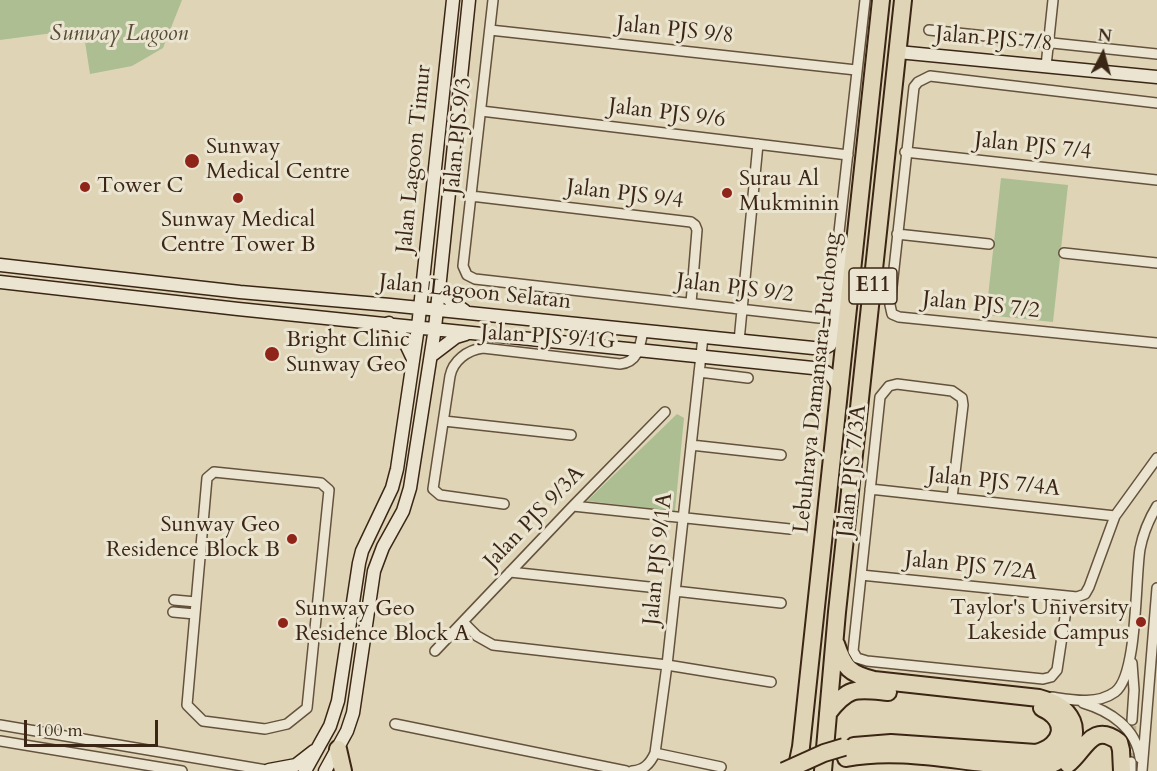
<!DOCTYPE html>
<meta charset="utf-8">
<style>
body{margin:0}
#map{position:relative;width:1157px;height:771px;overflow:hidden;background:#dfd5b6;font-family:Cardo,serif}
canvas{display:block}
.north{position:absolute;left:1073px;top:24px;width:60px;height:60px;-webkit-text-stroke:4px #eae4d0;paint-order:stroke;rotate:6deg;font-size:16px;font-weight:700;line-height:24px;text-align:center;color:#3b2615}
.north::after{content:'';display:block;margin:auto;width:21px;height:27px;background:#3b2615;clip-path:polygon(50% 0,100% 100%,50% 72%,0 100%)}
.scale{position:absolute;left:24px;top:720px;width:134px;height:27px;box-sizing:border-box;border:3px solid #3b2615;border-top:0;padding-left:8px;font-size:18px;line-height:21px;white-space:nowrap;color:#3b2615;-webkit-text-stroke:4px #eae4d0;paint-order:stroke}
</style>
<div id="map">
<canvas width="1157" height="771"></canvas>
<div class="north">N</div>
<div class="scale">100 m</div>
</div>
<script>
const g = document.querySelector('canvas').getContext('2d');
g.lineJoin = 'round';
function paint(path, color) { g.fillStyle = color; g.fill(path, 'evenodd'); }
function strokePath(path, color, width, dash) { g.strokeStyle = color; g.lineWidth = width; g.lineCap = dash ? 'butt' : 'round'; g.setLineDash(dash || []); g.stroke(path); }
function label(font, color, halo, rows, align = 'center') {
  g.font = font + ' Cardo,serif'; g.lineWidth = 6; g.setLineDash([]); g.textBaseline = 'middle'; g.strokeStyle = halo; g.fillStyle = color; for (const [text, x, y, turn = 0] of rows) {
    g.save(); g.translate(x, y); g.rotate((+turn || 0) * Math.PI / 180); g.textAlign = isNaN(turn) ? turn : align; if (halo) g.strokeText(text, 0, 0); g.fillText(text, 0, 0); g.restore();
  }
}
paint(new Path2D(`
 M 0,0 L 182,0 L 163,48 L 132,66 L 90,74 L 83,29 L 0,40 Z
 M 1001,178 L 1068,185 L 1053,322 L 986,315 Z
 M 677,414 L 684,418 L 675,511 L 587,501 Z`), '#acbe92');
strokePath(new Path2D(`
 M 1131,762 L 1132,720`), '#beb296', 9, [9, 4.5]);
const street = new Path2D(`
 M 493,0 L 463,266 L 467,275 L 475,279 L 819,318 L 826,315 L 829,309 L 835,268 L 865,0
 M 490,30 L 856,70
 M 929,30 L 1157,54
 M 1046,66 L 1053,0
 M 1157,103 L 930,76 L 918,82 L 914,87 L 890,305 L 892,314 L 899,317 L 1157,343
 M 481,111 L 848,155
 M 905,152 L 1157,180
 M 471,196 L 691,222 L 695,225 L 697,230 L 691,303
 M 897,234 L 989,244
 M 1064,253 L 1157,263
 M 739,341 L 758,144
 M 699,372 L 748,378
 M 444,421 L 571,435
 M 691,445 L 781,455
 M 214,472 L 321,483 L 329,490 L 307,708 L 287,724 L 265,729 L 203,721 L 187,705 L 207,478 Z
 M 870,489 L 1115,516
 M 952,498 L 963,405 L 962,398 L 952,391 L 897,384 L 889,386 L 880,397 L 853,651 L 857,658 L 867,661 L 1043,679 L 1051,677 L 1057,670 L 1068,597
 M 504,504 L 440,495 L 433,489 L 450,376 C 453,361 467,350 483,348 L 620,364 C 638,362 640,347 643,331
 M 573,506 L 790,529
 M 510,572 L 649,587
 M 861,575 L 1077,597 L 1085,594 L 1089,587 L 1115,516 L 1157,458
 M 675,591 L 781,603
 M 174,600 L 196,602
 M 173,612 L 195,614
 M 463,622 L 477,636 L 493,645 L 667,665 L 771,682
 M 435,651 L 573,506 L 665,412
 M 1132,663 L 1134,690 L 1132,720
 M 1052,697 C 1072,700 1097,705 1115,692 C 1138,675 1135,579 1140,549 C 1143,534 1149,519 1157,506
 M 1083,703 C 1110,711 1136,728 1140,758
 M 395,724 L 626,771
 M 0,725 L 272,771
 M 0,741 L 182,771
 M 655,753 L 721,767
 M 632,771 C 644,770 650,764 655,753 L 667,665 L 703,337
 M 1131,771 L 1131,762
 M 1142,771 L 1157,588`);
const secondary = new Path2D(`
 M 898,52 L 1157,77
 M 0,265 L 240,292 L 390,305 L 823,349 L 830,345 L 835,335 L 844,262 L 851,246
 M 0,282 L 238,309 L 813,368 C 827,370 835,376 839,391
 M 439,282 L 446,297 L 465,311
 M 389,323 L 403,338 L 413,359
 M 431,356 L 456,337 L 466,334
 M 269,770 L 296,765 L 314,751
 M 305,771 L 330,726 L 338,701 L 359,563 L 362,551 L 392,488 L 397,469 L 418,327 L 453,0
 M 325,771 L 347,731 L 353,713 L 374,571 L 383,547 L 403,511 L 410,488 L 435,328 L 469,0`);
const highway = new Path2D(`
 M 836,644 C 844,668 850,674 874,680 L 1039,698 C 1053,702 1066,707 1072,721 C 1080,740 1063,764 1044,766 C 1024,769 1004,765 984,763 C 939,758 891,749 846,758
 M 828,713 C 849,686 856,689 888,692
 M 854,746 L 891,743 L 1036,753 C 1064,746 1069,720 1042,708
 M 338,749 L 343,771
 M 1068,764 C 1085,751 1092,721 1119,742 L 1121,750 L 1122,771
 M 796,771 L 801,747 L 881,0
 M 823,771 L 837,612 L 903,0`);
strokePath(street, '#64523d', 12);
strokePath(secondary, '#3b2615', 15);
strokePath(highway, '#3b2615', 20);
strokePath(street, '#eae4d0', 9);
strokePath(secondary, '#eae4d0', 12);
strokePath(highway, '#dfd5b6', 16);
const highwayBridge = new Path2D(`
 M 784,771 L 824,753 L 844,747`);
strokePath(highwayBridge, '#3b2615', 20, []);
strokePath(highwayBridge, '#dfd5b6', 16);
for (const [x, y, r, color] of [
 [192,161,8,"#8f2418"],
 [85,187,6,"#8f2418"],
 [727,193,6,"#8f2418"],
 [238,198,6,"#8f2418"],
 [272,354,8,"#8f2418"],
 [292,539,6,"#8f2418"],
 [1141,622,6,"#8f2418"],
 [283,623,6,"#8f2418"]
]) { const dot = new Path2D(); dot.arc(x, y, r, 0, 2 * Math.PI); g.fillStyle = color; g.fill(dot); strokePath(dot, '#eae4d0', 2); }
for (const [x, y, w] of [
 [873,286,48]
]) { const box = new Path2D(); box.roundRect(x - w / 2, y - 18, w, 36, 4.5); g.fillStyle = '#eae4d0'; g.fill(box); strokePath(box, '#3b2615', 1.5); }
label('bold 21px', '#3b2615', null, [
 ["E11",873,286]
]);
label('22px', '#3b2615', '#eae4d0', [
 ["Jalan PJS 9/8",675,31,6],
 ["Jalan PJS 7/8",994,40,5],
 ["Jalan PJS 9/6",667,114,7],
 ["Jalan PJS 9/3",459,136,-84],
 ["Jalan PJS 7/4",1033,147,6],
 ["Jalan Lagoon Timur",415,159,-84],
 ["Jalan PJS 9/4",625,195,7],
 ["Jalan PJS 9/2",735,289,7],
 ["Jalan Lagoon Selatan",475,293,6],
 ["Jalan PJS 7/2",981,306,6],
 ["Jalan PJS 9/1G",548,338,4],
 ["Lebuhraya Damansara–Puchong",818,383,-84],
 ["Jalan PJS 7/3A",853,471,-84],
 ["Jalan PJS 7/4A",994,483,6],
 ["Jalan PJS 9/3A",535,518,-46],
 ["Jalan PJS 9/1A",659,559,-84],
 ["Jalan PJS 7/2A",971,567,6]
]);
label('italic 22px', '#574c34', '#eae4d0', [
 ["Sunway Lagoon",119,35]
]);
label('22px', '#3b2615', '#eae4d0', [
 ["Sunway",206,148],
 ["Medical Centre",206,173],
 ["Surau Al",739,180],
 ["Mukminin",739,205],
 ["Tower C",97,187],
 ["Sunway Medical",238,221,"center"],
 ["Centre Tower B",238,246,"center"],
 ["Bright Clinic",286,341],
 ["Sunway Geo",286,366],
 ["Sunway Geo",280,526,"right"],
 ["Residence Block B",280,551,"right"],
 ["Taylor's University",1129,609,"right"],
 ["Lakeside Campus",1129,634,"right"],
 ["Sunway Geo",295,610],
 ["Residence Block A",295,635]
], 'left');
</script>
